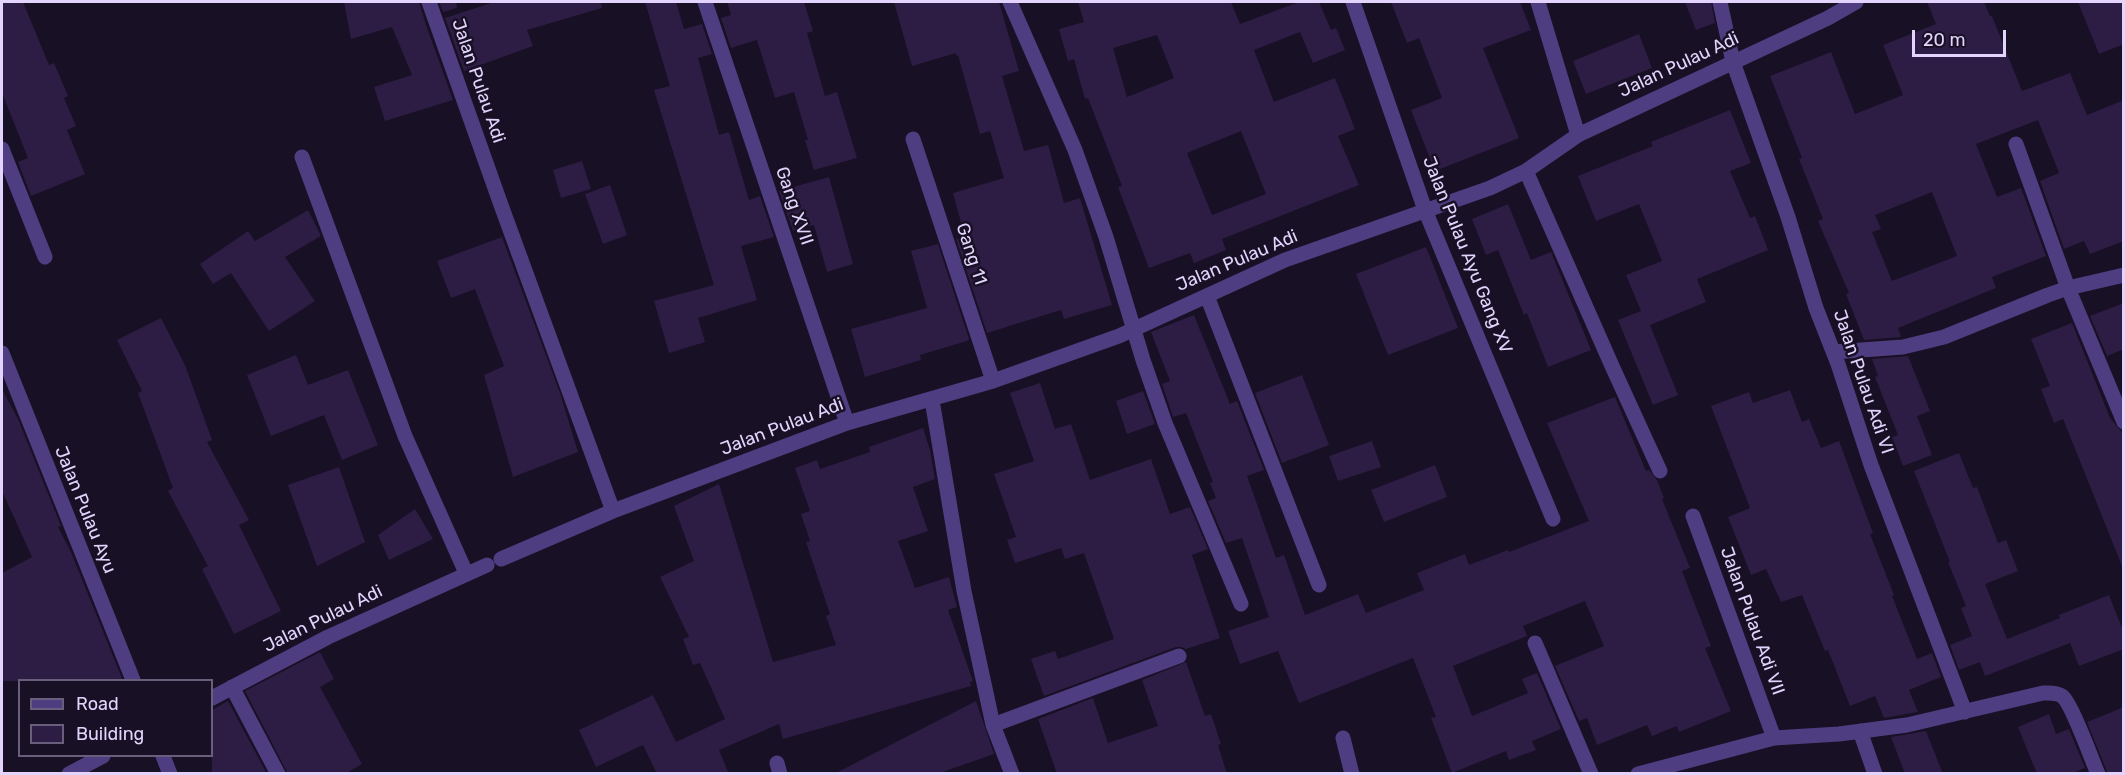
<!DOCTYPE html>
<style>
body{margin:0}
#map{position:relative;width:2125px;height:775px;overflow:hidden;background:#181024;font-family:Rubik,sans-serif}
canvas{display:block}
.frame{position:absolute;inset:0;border:3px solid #e2d4fd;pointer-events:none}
.legend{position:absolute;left:18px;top:679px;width:195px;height:78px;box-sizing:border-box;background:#181024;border:2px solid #695e7b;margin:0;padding:8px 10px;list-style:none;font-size:18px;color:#e2d4fd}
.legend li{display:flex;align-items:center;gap:12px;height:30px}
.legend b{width:30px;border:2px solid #695e7b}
.scale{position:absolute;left:1912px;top:30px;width:94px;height:27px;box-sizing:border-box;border:3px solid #e2d4fd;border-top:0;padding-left:8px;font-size:18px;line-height:21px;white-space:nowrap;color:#e2d4fd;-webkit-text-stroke:4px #181024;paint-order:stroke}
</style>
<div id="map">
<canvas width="2125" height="775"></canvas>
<div class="frame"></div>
<ul class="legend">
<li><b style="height:8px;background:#4f3d81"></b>Road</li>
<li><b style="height:16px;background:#2d1c44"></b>Building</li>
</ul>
<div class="scale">20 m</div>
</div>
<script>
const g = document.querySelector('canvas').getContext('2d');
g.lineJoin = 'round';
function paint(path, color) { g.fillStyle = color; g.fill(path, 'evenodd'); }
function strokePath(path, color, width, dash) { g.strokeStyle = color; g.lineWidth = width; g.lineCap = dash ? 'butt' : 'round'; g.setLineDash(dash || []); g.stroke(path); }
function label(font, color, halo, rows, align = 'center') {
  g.font = font + ' Rubik,sans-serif'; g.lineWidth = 5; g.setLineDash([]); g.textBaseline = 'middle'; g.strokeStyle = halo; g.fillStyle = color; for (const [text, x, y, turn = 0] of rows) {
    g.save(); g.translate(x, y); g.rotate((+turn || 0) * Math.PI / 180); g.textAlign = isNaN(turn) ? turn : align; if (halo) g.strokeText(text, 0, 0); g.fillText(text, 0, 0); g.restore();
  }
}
paint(new Path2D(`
 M 2,2 L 23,2 L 49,65 L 54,63 L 68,96 L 64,98 L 76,126 L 67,130 L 85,174 L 31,196 L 18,162 L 28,158 L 2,93 Z
 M 344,2 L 419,2 L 426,25 L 453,100 L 385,121 L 374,87 L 412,75 L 392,27 L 351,39 Z
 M 439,2 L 456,2 L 457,8 L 443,12 Z
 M 494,2 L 601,2 L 602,8 L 527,30 L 533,46 L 464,71 L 445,18 Z
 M 645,2 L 676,2 L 684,29 L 702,24 L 712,54 L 698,58 L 719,135 L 729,132 L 749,200 L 760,196 L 774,237 L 741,246 L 757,300 L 698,318 L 705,342 L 669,353 L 654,301 L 714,285 L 654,90 L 670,86 Z
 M 727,2 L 804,2 L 813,31 L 807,33 L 825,96 L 837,92 L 857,158 L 814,170 L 805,140 L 808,140 L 794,92 L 775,98 L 757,40 L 731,48 L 721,18 L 731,15 Z
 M 894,2 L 999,2 L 1019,71 L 1002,76 L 1024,151 L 1048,145 L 1064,203 L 1080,198 L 1112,305 L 1064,319 L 1061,310 L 987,333 L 956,239 L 965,237 L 953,193 L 1004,178 L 990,131 L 980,134 L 958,55 L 956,56 L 956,53 L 912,66 Z
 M 1078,2 L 1231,2 L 1240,24 L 1299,2 L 1319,2 L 1331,30 L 1336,28 L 1345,50 L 1313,63 L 1300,32 L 1254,50 L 1274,102 L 1335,78 L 1355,129 L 1338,136 L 1359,185 L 1222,239 L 1226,250 L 1194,263 L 1190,253 L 1149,268 L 1118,187 L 1122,186 L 1088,98 L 1085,99 L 1074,59 L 1068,61 L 1059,29 L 1084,22 ZM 1157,35 L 1174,78 L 1127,97 L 1113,48 ZM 1241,131 L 1266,194 L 1212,215 L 1187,153 Z
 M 1391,2 L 1520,2 L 1531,30 L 1483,48 L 1519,138 L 1435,171 L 1411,110 L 1442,98 L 1419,38 L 1407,43 Z
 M 1685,2 L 1711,2 L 1715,23 L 1696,30 Z
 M 1927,2 L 1984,2 L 1990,16 L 1992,16 L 2022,91 L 2070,73 L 2087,115 L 2124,100 L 2124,241 L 2090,254 L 2084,241 L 2064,249 L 2040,181 L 2059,173 L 2038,120 L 1976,144 L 1997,197 L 2021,188 L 2046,256 L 1992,277 L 1996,288 L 1898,328 L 1901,337 L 1864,340 L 1846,294 L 1849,293 L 1818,221 L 1823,219 L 1799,159 L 1802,158 L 1770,76 L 1831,52 L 1855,114 L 1903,95 L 1883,45 L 1936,24 ZM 1932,192 L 1957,256 L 1892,281 L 1872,232 L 1881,229 L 1875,215 Z
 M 2078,2 L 2124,2 L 2124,44 L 2099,54 Z
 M 1639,34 L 1652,68 L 1586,94 L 1573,61 Z
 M 1730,110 L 1751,163 L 1730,171 L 1750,218 L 1755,216 L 1768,250 L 1697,279 L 1706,302 L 1650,325 L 1678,395 L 1653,405 L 1618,320 L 1641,311 L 1626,275 L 1662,261 L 1639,204 L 1596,221 L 1578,176 L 1653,146 L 1651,142 Z
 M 582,161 L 591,189 L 561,198 L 553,170 Z
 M 829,177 L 853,264 L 827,272 L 814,225 L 793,231 L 779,191 Z
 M 610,185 L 627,235 L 603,244 L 585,194 Z
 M 1508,204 L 1531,260 L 1551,252 L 1591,350 L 1548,367 L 1527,313 L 1524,315 L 1498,250 L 1486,255 L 1472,219 Z
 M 308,210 L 321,236 L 285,257 L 315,301 L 269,331 L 231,273 L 213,284 L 200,264 L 248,231 L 255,241 Z
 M 502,237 L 560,393 L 578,452 L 513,477 L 484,375 L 504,366 L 475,289 L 451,298 L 437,261 Z
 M 938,244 L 969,339 L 967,341 L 920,355 L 921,360 L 865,377 L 851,329 L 927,308 L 911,251 Z
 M 1426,247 L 1458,328 L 1388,355 L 1356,274 Z
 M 2124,303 L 2124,349 L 2107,356 L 2090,316 Z
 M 1194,315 L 1230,404 L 1237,401 L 1264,470 L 1247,476 L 1276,558 L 1284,555 L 1305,615 L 1358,594 L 1366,613 L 1424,590 L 1417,573 L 1465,554 L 1469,565 L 1508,550 L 1509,552 L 1589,521 L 1547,423 L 1615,397 L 1646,471 L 1649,470 L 1657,480 L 1664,498 L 1662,499 L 1690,568 L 1682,571 L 1711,646 L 1705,648 L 1731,711 L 1679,732 L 1677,726 L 1652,736 L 1647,725 L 1597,745 L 1587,718 L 1579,721 L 1555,666 L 1604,646 L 1585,601 L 1523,626 L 1527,636 L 1453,666 L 1472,716 L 1528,693 L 1522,679 L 1537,673 L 1561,729 L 1532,741 L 1536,750 L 1509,760 L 1506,751 L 1452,773 L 1431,718 L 1436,717 L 1413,658 L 1299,703 L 1278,651 L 1240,664 L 1228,631 L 1269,617 L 1242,538 L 1226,543 L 1208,501 L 1216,498 L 1210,483 L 1213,482 L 1186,413 L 1173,417 L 1162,384 L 1170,381 L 1151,332 Z
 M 161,318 L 185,365 L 212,440 L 207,442 L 249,520 L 239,525 L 281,611 L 234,634 L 202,569 L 208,566 L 168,491 L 173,488 L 138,393 L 142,391 L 117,340 Z
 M 2072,323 L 2110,418 L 2121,431 L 2124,437 L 2124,571 L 2063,419 L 2054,423 L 2041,389 L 2050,386 L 2031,339 Z
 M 296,355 L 308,385 L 348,370 L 378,445 L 342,460 L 324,415 L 271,436 L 247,375 Z
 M 1908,356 L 1930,411 L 1917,416 L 1932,455 L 1903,466 L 1892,437 L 1898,435 L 1875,377 L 1878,376 L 1872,359 Z
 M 1302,375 L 1329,445 L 1282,463 L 1255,393 Z
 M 1040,383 L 1055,429 L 1071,424 L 1090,480 L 1151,459 L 1170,514 L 1190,507 L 1208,549 L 1192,555 L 1220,638 L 1186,649 L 1181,647 L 1176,647 L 1044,696 L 1031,659 L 1055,651 L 1058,659 L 1114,639 L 1084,553 L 1065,559 L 1061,548 L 1015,563 L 1007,540 L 1016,537 L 994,474 L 1034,461 L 1010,393 Z
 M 2,389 L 18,419 L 61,526 L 58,527 L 71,552 L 123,681 L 2,681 L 2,573 L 32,557 L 2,491 Z
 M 1790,390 L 1802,422 L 1809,419 L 1821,448 L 1839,441 L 1873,533 L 1870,534 L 1894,595 L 1892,596 L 1917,659 L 1932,653 L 1941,677 L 1909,690 L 1918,712 L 1884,718 L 1875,696 L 1850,706 L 1828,650 L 1825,651 L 1802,595 L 1781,602 L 1766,569 L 1751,575 L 1728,517 L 1750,508 L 1711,406 L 1749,392 L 1753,403 Z
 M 1143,391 L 1155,424 L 1127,434 L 1116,401 Z
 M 923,428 L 930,450 L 935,479 L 913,487 L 928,531 L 898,541 L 915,588 L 949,577 L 957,607 L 948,610 L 973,681 L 970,682 L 971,686 L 783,739 L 779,724 L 719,750 L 729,774 L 657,774 L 643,745 L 596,767 L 579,730 L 653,695 L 676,742 L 725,719 L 700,663 L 693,665 L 683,639 L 689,637 L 660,577 L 694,561 L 674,506 L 719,484 L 773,662 L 836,645 L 826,616 L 830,614 L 806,542 L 810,541 L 801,514 L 810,511 L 795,468 L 817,460 L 820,469 L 870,452 L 869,447 Z
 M 1372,441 L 1381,467 L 1338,481 L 1329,456 Z
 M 1959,453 L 1973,488 L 1977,487 L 1998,543 L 2006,540 L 2018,571 L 1985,584 L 2007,639 L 2060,618 L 2059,615 L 2109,595 L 2124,633 L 2124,649 L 2079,666 L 2070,643 L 1985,676 L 1980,662 L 1959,670 L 1950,645 L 1972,636 L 1961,608 L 1966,606 L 1948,562 L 1950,562 L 1914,471 Z
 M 1435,465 L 1447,497 L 1384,522 L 1371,490 Z
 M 339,467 L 365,542 L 317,566 L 288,485 Z
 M 415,509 L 433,539 L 389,560 L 378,535 Z
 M 320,652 L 334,679 L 320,687 L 362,764 L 345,774 L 288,774 L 245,691 Z
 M 1186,662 L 1205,716 L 1211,714 L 1221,744 L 1218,745 L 1227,774 L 1057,774 L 1038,719 L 1093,698 L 1108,743 L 1158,726 L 1142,680 Z
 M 228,701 L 267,774 L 212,774 L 212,710 Z
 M 976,701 L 994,754 L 937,774 L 834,774 Z
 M 2124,707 L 2124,774 L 2108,774 L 2087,722 Z
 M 2049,714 L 2056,734 L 2069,729 L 2085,768 L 2070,774 L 2037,774 L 2018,727 Z
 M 1926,731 L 1943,774 L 1905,774 L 1891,737 Z`), '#2d1c44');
strokePath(new Path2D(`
 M 429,2 L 501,205 L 613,511
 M 705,2 L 847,423
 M 1010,2 L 1075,150 L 1106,237 L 1143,360 L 1165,423 L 1241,604
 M 1353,2 L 1425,210 L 1553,519
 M 1538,2 L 1578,135
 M 1720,2 L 1733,62 L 1788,217 L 1816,308 L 1838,364 L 1871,465 L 1965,712
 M 913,139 L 993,381
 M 2016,144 L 2068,288 L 2124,422
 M 2,149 L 45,257
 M 302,157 L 405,436 L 466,573
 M 1526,171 L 1612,366 L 1660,471
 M 1207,296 L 1319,585
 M 1834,352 L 1903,347 L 1944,337 L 2048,295 L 2068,288 L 2124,275
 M 2,353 L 133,680
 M 932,400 L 964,591 L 993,725 L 1012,774
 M 1693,516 L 1774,738
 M 501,559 L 613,511 L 847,423 L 993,381 L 1119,336 L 1285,260 L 1490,188 L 1526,171 L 1578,135 L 1828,18 L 1856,2
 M 1535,643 L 1591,774
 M 232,687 L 278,774
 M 212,698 L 328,637 L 487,565
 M 993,725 L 1179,656
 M 1860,731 L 1875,774
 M 1343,738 L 1352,774
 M 163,756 L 170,774
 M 777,763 L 780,774
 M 69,774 L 103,756
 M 1638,774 L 1774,738 L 1839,734 L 1907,725 L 2043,693 C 2049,693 2056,692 2062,696 C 2071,702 2092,760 2098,774`), '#4f3d81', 15);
label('18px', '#e2d4fd', '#181024', [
 ["Jalan Pulau Adi",1679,65,-25],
 ["Jalan Pulau Adi",478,81,71],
 ["Gang XVII",794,206,71],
 ["Gang 11",971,254,72],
 ["Jalan Pulau Ayu Gang XV",1467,255,68],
 ["Jalan Pulau Adi",1237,261,-23],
 ["Jalan Pulau Adi VI",1863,382,71],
 ["Jalan Pulau Adi",782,427,-21],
 ["Jalan Pulau Ayu",85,510,68],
 ["Jalan Pulau Adi",323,619,-26],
 ["Jalan Pulau Adi VII",1752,621,70]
]);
</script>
